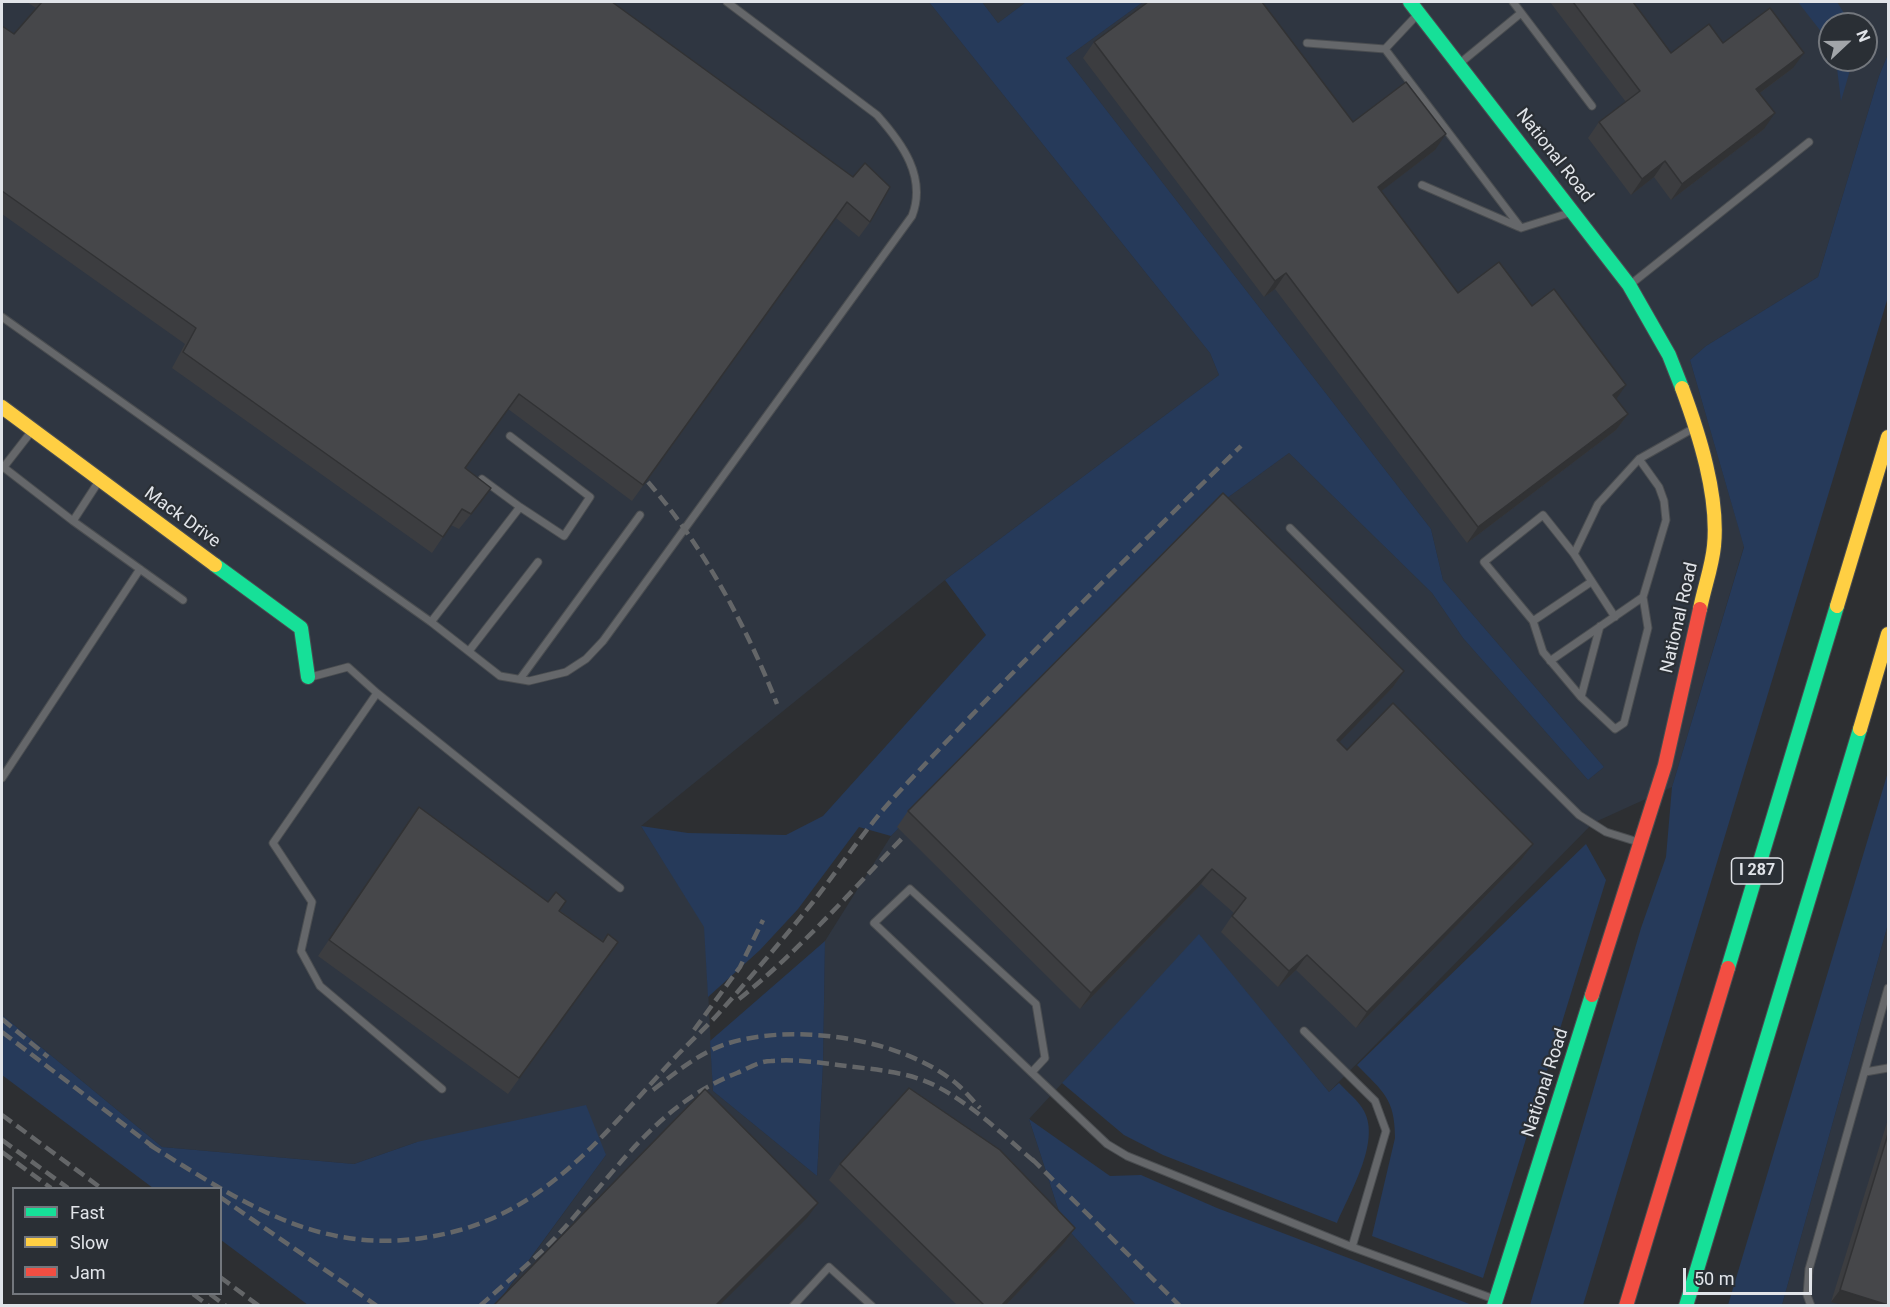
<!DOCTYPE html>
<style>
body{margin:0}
#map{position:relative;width:1890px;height:1307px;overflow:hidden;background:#2d2f32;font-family:Roboto,sans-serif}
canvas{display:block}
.frame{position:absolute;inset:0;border:3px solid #e1e4e9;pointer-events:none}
.legend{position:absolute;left:12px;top:1187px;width:210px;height:108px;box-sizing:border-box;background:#2a2f35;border:2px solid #73777d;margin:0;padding:8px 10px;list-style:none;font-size:18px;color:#e1e4e9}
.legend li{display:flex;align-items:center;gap:12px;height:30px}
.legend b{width:30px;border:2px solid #73777d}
.north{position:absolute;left:1818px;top:12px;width:60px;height:60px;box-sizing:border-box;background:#2a2f35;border:2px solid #73777d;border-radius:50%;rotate:68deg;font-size:16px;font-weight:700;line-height:24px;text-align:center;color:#e1e4e9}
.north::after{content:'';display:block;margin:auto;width:21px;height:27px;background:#a2a5a9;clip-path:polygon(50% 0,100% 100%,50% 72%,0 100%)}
.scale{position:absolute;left:1683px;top:1268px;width:129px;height:27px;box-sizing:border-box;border:3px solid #e1e4e9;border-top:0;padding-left:8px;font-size:18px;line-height:21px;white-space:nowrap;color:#e1e4e9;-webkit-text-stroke:4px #2a2f35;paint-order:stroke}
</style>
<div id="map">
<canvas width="1890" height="1307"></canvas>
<div class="frame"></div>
<ul class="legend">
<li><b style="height:8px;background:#16e098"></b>Fast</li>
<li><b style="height:8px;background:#ffcf43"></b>Slow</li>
<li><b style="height:8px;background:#f24e42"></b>Jam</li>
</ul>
<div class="north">N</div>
<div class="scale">50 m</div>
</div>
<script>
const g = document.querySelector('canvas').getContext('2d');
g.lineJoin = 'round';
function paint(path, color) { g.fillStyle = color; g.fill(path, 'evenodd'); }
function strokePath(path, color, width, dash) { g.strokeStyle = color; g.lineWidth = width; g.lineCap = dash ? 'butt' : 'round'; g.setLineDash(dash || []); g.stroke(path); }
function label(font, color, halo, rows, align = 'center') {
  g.font = font + ' Roboto,sans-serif'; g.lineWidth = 4.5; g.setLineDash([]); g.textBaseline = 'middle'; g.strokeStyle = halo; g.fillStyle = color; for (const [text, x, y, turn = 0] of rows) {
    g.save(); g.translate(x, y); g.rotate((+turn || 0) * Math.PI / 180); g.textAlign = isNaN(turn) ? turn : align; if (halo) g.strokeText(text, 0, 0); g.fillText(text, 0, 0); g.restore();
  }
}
paint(new Path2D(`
 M 2,2 L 929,2 L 1210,353 L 1219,375 L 945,580 L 641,826 L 705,927 L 713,1091 L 817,1176 L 823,1065 L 825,941 L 891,836 L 1212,509 L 1289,453 L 1432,593 L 1463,638 L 1588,780 L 1604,767 L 1443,580 L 1431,529 L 1066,58 L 1143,2 L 1888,2 L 1888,54 L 1879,76 L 1818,277 L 1706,346 L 1690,360 L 1744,546 L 1672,787 L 1593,823 L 1329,1092 L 1199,935 L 1029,1119 L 1063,1224 L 1136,1305 L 496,1306 L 606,1155 L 417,1142 L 354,1164 L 162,1147 L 2,1015 ZM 1830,24 L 1866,24 L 1866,60 L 1830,60 Z
 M 982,2 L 1026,2 L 998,23 Z
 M 1888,924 L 1888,1305 L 1782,1305 Z`), '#2f3641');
paint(new Path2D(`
 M 929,2 L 982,2 L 998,23 L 1026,2 L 1143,2 L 1066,58 L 1431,529 L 1443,580 L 1604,767 L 1588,780 L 1463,638 L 1432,593 L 1289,453 L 1212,509 L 891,836 L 859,827 L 798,909 L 760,950 L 708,997 L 704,927 L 641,826 L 688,833 L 786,835 L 823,816 L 986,635 L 945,580 L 1219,375 L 1210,353 Z
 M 1798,2 L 1837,2 L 1851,24 L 1830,24 L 1830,43 Z
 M 1888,54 L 1888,297 L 1583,1305 L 1530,1305 L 1641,928 L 1666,857 L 1672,787 L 1744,547 L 1690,360 L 1706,346 L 1818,277 L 1879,76 Z
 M 1836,60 L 1853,60 L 1841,101 Z
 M 1888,772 L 1888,924 L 1782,1305 L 1728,1305 Z
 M 1586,844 L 1606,880 L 1483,1278 L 1372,1236 L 1395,1138 C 1395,1098 1383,1092 1357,1065 Z
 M 1199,934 L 1329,1092 L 1339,1083 C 1346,1091 1359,1101 1364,1111 C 1381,1142 1349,1194 1337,1223 L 1163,1155 L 1124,1135 L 1062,1083 Z
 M 825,941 L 823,1065 L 817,1176 L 713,1091 L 710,1041 Z
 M 2,1015 L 162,1147 L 354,1164 L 417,1142 L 586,1105 L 606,1155 L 496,1305 L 308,1305 L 221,1240 L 220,1188 L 153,1188 L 2,1075 Z
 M 1029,1119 L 1110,1176 L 1141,1175 L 1217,1208 L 1472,1305 L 1136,1305 L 1063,1224 Z`), '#263a5a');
const lane = new Path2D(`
 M 1513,2 L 1592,106
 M 1307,43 L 1385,49 L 1417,15
 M 1385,49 L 1521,228 L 1569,213
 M 1459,64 L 1521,13
 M 1422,185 L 1519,227
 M 1631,284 L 1809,142
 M 2,317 L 431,622 L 500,676 L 529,681 L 566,672 L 586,659 L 603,641 L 912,216 C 927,177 902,143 877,115 L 727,2
 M 1639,459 L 1598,504 L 1574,554 L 1543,515 L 1484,562 L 1533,621 L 1543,652 L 1581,697 L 1615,729 L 1624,723 L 1648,628 L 1643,597 L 1666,520 L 1664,501 L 1659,487 L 1639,459 L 1694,428
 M 2,466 L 73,521 L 99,481
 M 3,468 L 31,432
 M 482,479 L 520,507
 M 73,521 L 183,600
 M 1290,528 L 1579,815 L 1606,832 L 1638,842
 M 1574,554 L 1615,617
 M 1533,621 L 1591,582
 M 431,622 L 520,507 L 564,536 L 590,497 L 510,436
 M 469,651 L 538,562
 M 1550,661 L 1643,597
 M 311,677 L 348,667 L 377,693 L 273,843 L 312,902 L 301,951 L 320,986 L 442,1089
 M 520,679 L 640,515
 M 377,693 L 620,888
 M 1581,697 L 1600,626
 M 2,778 L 140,569
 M 1304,1031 L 1375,1101 L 1386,1131 L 1352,1247
 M 1032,1072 L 1045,1058 L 1036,1004 L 910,889 L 874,923 L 1107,1144 L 1127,1156 L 1352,1247 L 1494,1299
 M 1865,1072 L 1888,1068
 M 793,1306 L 829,1267 L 872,1306
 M 1811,1306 L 1807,1295 L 1809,1269 L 1888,988`);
const fast = new Path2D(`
 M 1410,2 L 1629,285 L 1669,355 L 1682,388
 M 215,565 L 301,628 L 308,677
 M 1728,968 L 1837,606
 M 1494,1306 L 1592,995
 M 1686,1306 L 1860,729`);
const slow = new Path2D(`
 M 1682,388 C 1699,434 1719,496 1714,546 C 1712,567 1704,588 1700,609
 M 2,407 L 215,565
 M 1837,606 L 1888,437
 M 1860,729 L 1888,634`);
const jam = new Path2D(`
 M 1592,995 L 1665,765 L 1700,609
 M 1626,1306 L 1728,968`);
strokePath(lane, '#4a4d50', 9);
strokePath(fast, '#4a4d50', 16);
strokePath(slow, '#4a4d50', 16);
strokePath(jam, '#4a4d50', 16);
strokePath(lane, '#65676a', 7);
strokePath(fast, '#16e098', 14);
strokePath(slow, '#ffcf43', 14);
strokePath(jam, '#f24e42', 14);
strokePath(new Path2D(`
 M 648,482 C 703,546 746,625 777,704
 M 739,999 C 804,947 858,883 916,824
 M 2,1019 L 48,1057
 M 694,1030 L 740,967 L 763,920
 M 2,1032 L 156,1149
 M 653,1090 C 675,1073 699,1053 726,1044 C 793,1022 904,1038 958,1085 C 966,1092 973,1101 980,1108
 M 2,1115 L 101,1188
 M 2,1140 L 68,1188
 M 150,1145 C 252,1209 334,1265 460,1230 C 550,1205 608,1130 668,1065 C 684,1047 703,1031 719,1013 C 751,977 783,939 813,902 C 841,866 867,826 898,793 C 1009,674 1125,559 1241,446
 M 2,1152 L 51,1188
 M 1032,1159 L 1180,1306
 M 220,1197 L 377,1306
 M 220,1277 L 259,1306
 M 193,1294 L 209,1306
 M 210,1294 L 226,1306
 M 480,1306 C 505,1283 532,1262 554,1239 C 613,1177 653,1106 737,1073 C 747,1069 759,1061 771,1061 C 793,1059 816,1062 838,1065 C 869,1069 908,1071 936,1086 C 973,1105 1004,1136 1036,1163`), '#646668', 4.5, [12, 6]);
paint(new Path2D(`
 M 27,2 L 612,2 L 870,222 L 859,237 L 836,218 L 632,501 L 508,409 L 465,469 L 480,503 L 459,529 L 451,525 L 432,553 L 172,368 L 185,344 L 2,214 L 2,26 L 14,34 L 36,8 Z
 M 1550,2 L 1633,2 L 1671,53 L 1723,43 L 1793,68 L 1760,93 L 1764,129 L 1671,200 L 1654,177 L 1631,195 L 1588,138 L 1599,122 L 1626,102 Z
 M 1094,42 L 1353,122 L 1435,150 L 1381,191 L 1458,293 L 1532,306 L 1616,399 L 1628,414 L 1616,430 L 1467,543 L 1275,289 L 1264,297 L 1083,58 Z
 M 1404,671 L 1393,687 L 1339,742 L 1347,750 L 1533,844 L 1521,860 L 1356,1028 L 1296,970 L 1278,987 L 1221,932 L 1234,913 L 1201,884 L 1080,1009 L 897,827 L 908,811 Z
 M 408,823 L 548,902 L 602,941 L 608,934 L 618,942 L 508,1094 L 318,956 Z
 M 1888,1119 L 1888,1305 L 1831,1302 Z
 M 840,1164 L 1075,1228 L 1064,1243 L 1006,1305 L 957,1305 L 829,1180 Z`), '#3c3d40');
paint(new Path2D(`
 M 1804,53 L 1793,68 L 1745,104 L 1756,89 Z
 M 1775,113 L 1764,129 L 1671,200 L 1682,184 Z
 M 1446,134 L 1435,150 L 1367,202 L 1378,187 Z
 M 1665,161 L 1654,177 L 1631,195 L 1642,179 Z
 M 1286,273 L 1275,289 L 1264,297 L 1275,281 Z
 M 1626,385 L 1615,401 L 1613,395 Z
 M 1628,414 L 1616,430 L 1467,543 L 1478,527 Z
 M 1404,671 L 1393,687 L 1326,756 L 1337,740 Z
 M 1533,844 L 1521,860 L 1356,1028 L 1367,1012 Z
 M 1212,869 L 1201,884 L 1080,1009 L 1091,993 Z
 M 1307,955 L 1296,970 L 1278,987 L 1289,971 Z
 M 818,1203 L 807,1218 L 720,1305 L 716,1305 Z
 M 1075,1228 L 1064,1243 L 1006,1305 L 1002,1305 Z
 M 1840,1290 L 1888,1305 L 1842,1305 L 1831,1302 Z`), '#313234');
const building = new Path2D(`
 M 42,2 L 612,2 L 853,177 L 865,163 L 890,187 L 870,222 L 847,202 L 643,485 L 519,394 L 465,468 L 491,488 L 471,514 L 462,509 L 443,537 L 183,352 L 196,328 L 2,191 L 2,26 L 14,34 Z
 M 1148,2 L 1262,2 L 1353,122 L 1406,82 L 1446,134 L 1378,187 L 1458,293 L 1499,262 L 1532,306 L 1554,289 L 1626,385 L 1613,395 L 1628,414 L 1478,527 L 1286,273 L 1275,281 L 1094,42 Z
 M 1573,2 L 1633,2 L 1671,53 L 1709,24 L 1723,43 L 1770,8 L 1804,53 L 1756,89 L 1775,113 L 1682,184 L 1665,161 L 1642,179 L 1599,122 L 1640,91 Z
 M 1223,493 L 1404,671 L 1337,740 L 1347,750 L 1393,703 L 1533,844 L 1367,1012 L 1307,955 L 1289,971 L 1232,916 L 1246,898 L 1212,869 L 1091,993 L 908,811 Z
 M 419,807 L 548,902 L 556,892 L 566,901 L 559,911 L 603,942 L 608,934 L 618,942 L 519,1078 L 329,940 Z
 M 909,1088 L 1000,1150 L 1075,1228 L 1002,1305 L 984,1305 L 840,1164 Z
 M 705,1089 L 818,1203 L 716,1305 L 494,1305 Z
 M 1888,1134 L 1888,1305 L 1840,1290 Z`);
paint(building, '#46474a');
strokePath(building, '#313234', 1.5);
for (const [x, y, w] of [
 [1757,871,51]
]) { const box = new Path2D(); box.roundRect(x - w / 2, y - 13, w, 26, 4.5); g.fillStyle = '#2a2f35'; g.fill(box); strokePath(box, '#e1e4e9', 1.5); }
label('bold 16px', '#e1e4e9', null, [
 ["I 287",1757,871]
]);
label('18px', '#e1e4e9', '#2a2f35', [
 ["National Road",1554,156,52],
 ["Mack Drive",182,518,36],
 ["National Road",1680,618,-77],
 ["National Road",1546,1083,-72]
]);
</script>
